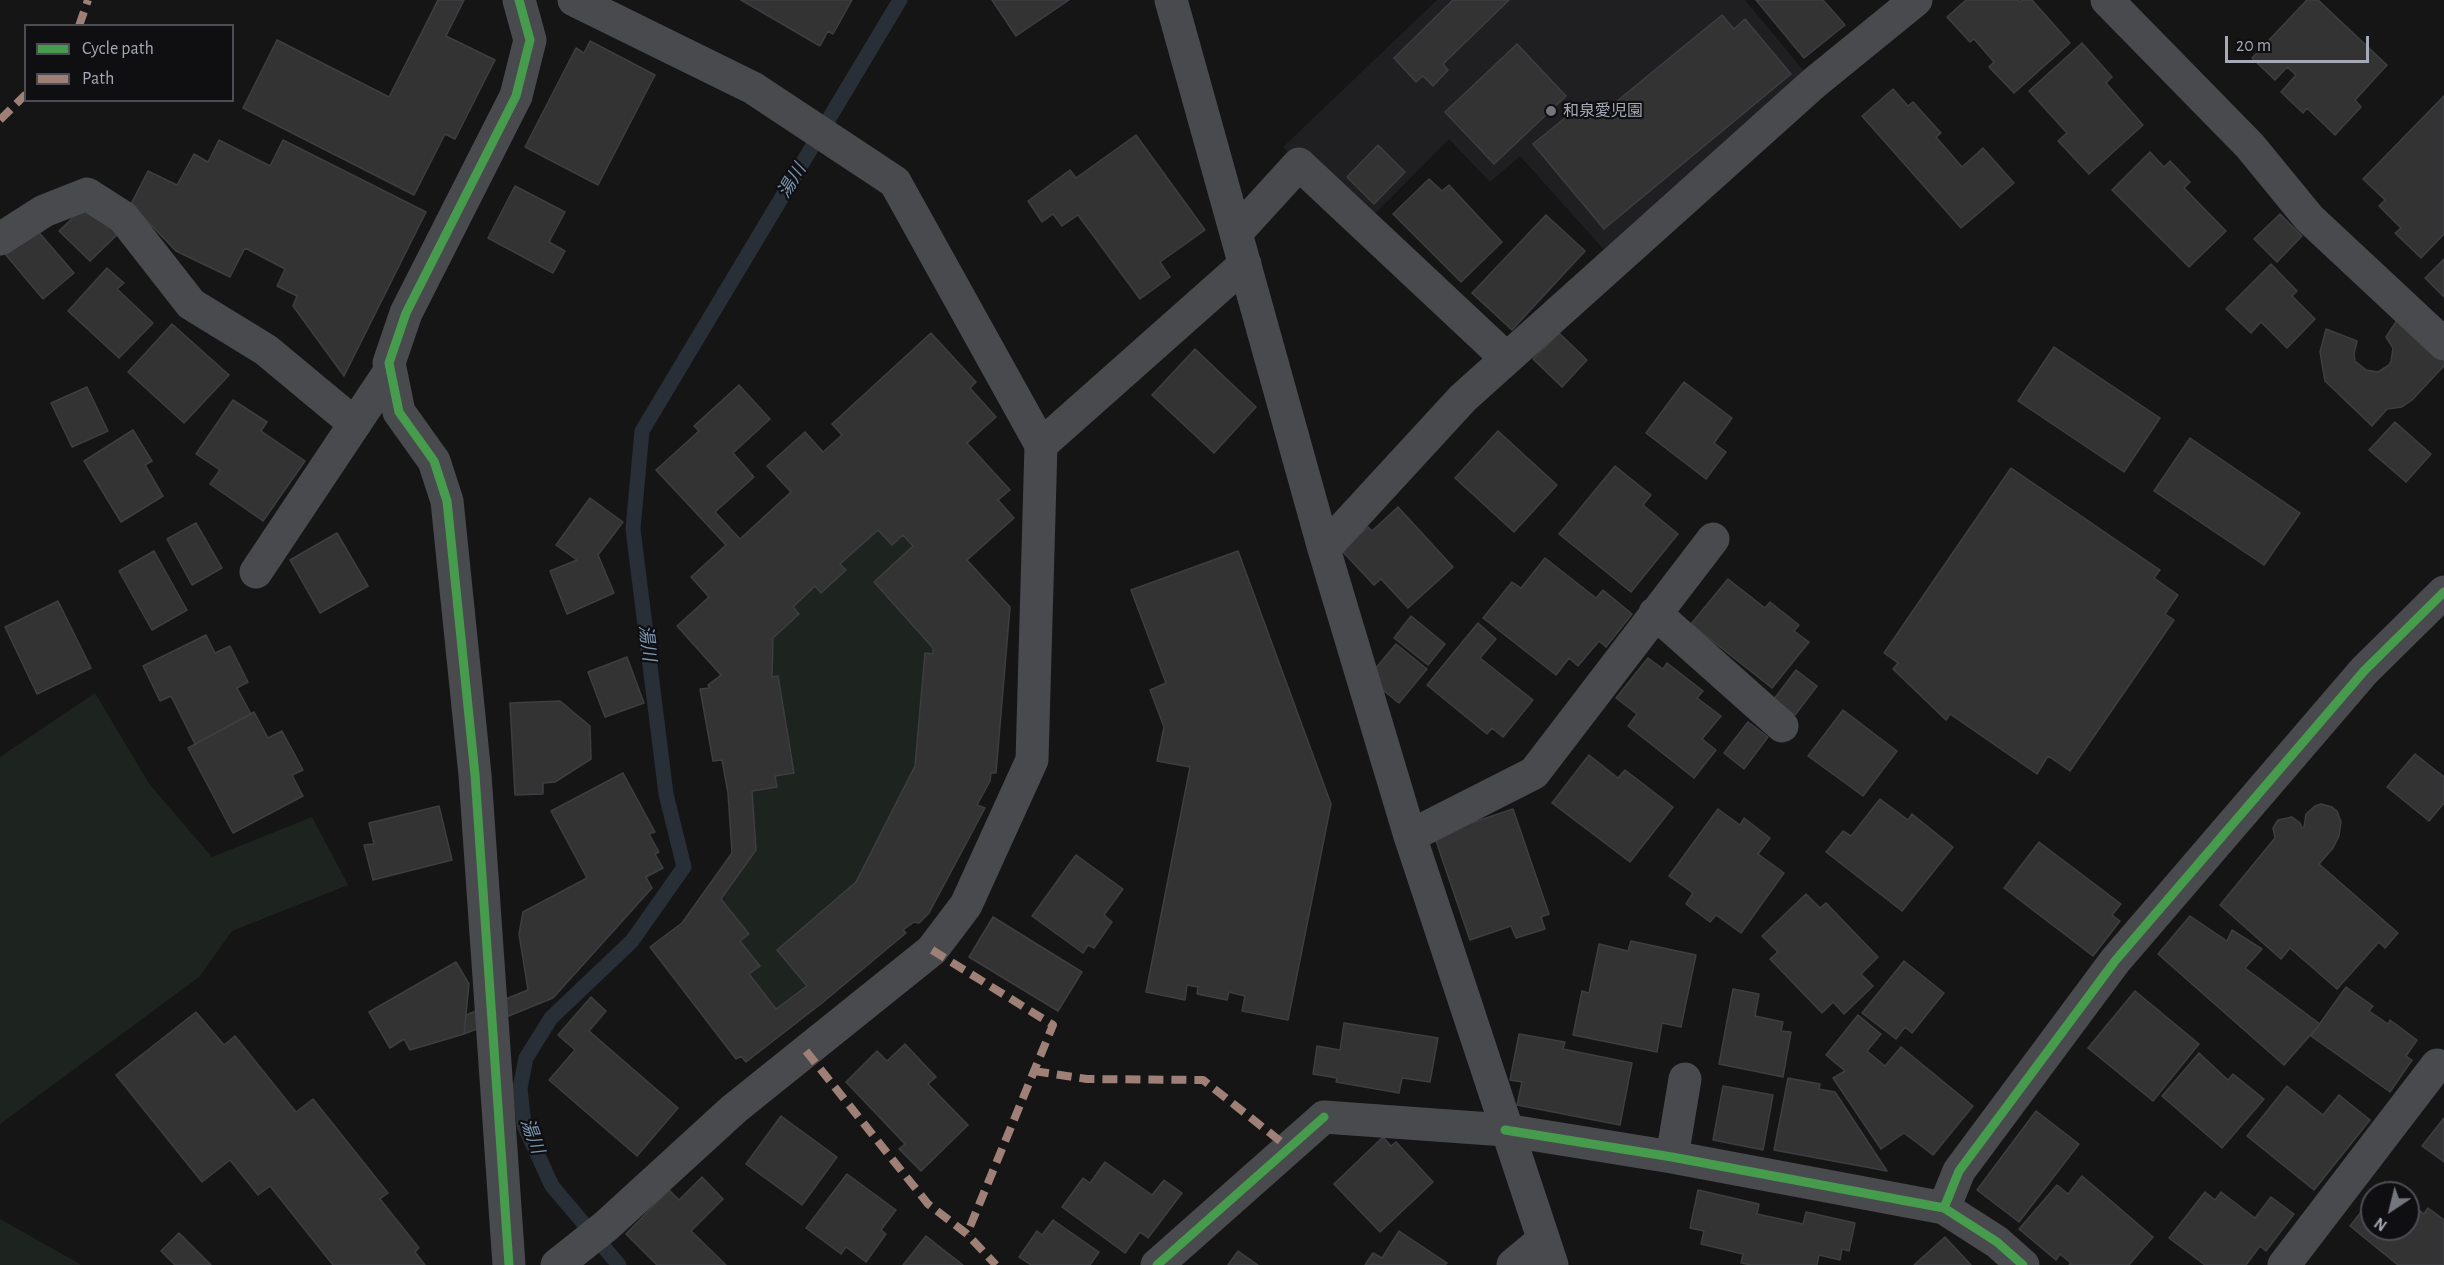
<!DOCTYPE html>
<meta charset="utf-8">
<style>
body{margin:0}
#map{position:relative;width:2444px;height:1265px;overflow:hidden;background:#151515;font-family:"Alegreya Sans",sans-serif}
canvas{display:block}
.legend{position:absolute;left:24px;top:24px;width:210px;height:78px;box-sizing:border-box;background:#0f0f11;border:2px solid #4b4d53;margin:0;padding:8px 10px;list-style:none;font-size:18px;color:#a6aab6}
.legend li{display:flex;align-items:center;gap:12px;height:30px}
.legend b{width:30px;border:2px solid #4b4d53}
.north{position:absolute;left:2360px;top:1181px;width:60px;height:60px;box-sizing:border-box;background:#0f0f11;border:2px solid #4b4d53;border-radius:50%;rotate:215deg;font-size:16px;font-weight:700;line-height:24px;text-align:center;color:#a6aab6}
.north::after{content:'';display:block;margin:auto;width:21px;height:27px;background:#73767e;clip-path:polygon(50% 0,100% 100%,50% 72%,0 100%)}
.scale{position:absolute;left:2225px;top:36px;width:144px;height:27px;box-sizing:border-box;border:3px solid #a6aab6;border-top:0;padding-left:8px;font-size:18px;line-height:21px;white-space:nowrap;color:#a6aab6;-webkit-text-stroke:4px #0f0f11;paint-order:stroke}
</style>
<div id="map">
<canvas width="2444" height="1265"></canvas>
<ul class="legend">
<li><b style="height:8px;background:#469c4c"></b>Cycle path</li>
<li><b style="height:8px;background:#9e8076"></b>Path</li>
</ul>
<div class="north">N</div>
<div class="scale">20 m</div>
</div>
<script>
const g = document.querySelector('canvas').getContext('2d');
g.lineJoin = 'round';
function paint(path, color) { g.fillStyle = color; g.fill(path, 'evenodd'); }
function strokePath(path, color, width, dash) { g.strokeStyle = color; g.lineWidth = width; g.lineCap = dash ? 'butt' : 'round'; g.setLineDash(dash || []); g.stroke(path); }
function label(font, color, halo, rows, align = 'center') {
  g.font = font + ' "Alegreya Sans","Noto Sans JP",sans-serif'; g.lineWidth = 4.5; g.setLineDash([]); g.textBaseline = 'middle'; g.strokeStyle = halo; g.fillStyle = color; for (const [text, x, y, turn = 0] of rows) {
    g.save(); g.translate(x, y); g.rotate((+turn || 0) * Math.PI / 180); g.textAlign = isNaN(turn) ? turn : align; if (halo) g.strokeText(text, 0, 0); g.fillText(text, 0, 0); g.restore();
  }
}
paint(new Path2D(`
 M 1437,0 L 1745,0 L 1814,83 L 1614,261 L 1520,156 L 1490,182 L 1449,139 L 1364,225 L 1283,147 Z`), '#1f1f21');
paint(new Path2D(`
 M 878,530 L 892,545 L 903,535 L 913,546 L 933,648 L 933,654 L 925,653 L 915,766 L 856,882 L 777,950 L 807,986 L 776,1009 L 749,974 L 760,966 L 740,941 L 749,934 L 722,899 L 756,850 L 752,791 L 776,787 L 775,776 L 794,773 L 778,676 L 772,677 L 773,638 L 799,614 L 793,607 L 815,586 L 821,593 L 845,569 L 840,564 Z
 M 95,693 L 150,785 L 212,857 L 312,817 L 348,885 L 232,931 L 199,977 L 0,1124 L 0,757 Z
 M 0,1219 L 80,1264 L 80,1265 L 0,1265 Z`), '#1d241f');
strokePath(new Path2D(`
 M 619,1265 L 552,1186 L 524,1125 L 520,1088 L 526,1058 L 551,1018 L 632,941 L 684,867 L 666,794 L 633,529 L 642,431 L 900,0`), '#282f37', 15);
const building = new Path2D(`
 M 438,0 L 464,0 L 446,36 L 495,60 L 455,139 L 445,134 L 414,195 L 243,108 L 277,40 L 389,97 Z
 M 741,0 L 852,0 L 833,34 L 828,31 L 820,46 Z
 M 992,0 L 1069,0 L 1016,36 Z
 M 1453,0 L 1509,0 L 1443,64 L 1448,70 L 1433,86 L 1423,76 L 1416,82 L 1394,58 Z
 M 1756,0 L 1823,0 L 1845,25 L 1804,58 Z
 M 1966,0 L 2018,0 L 2019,2 L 2022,0 L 2032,0 L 2070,43 L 2014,93 L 1989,67 L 1994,62 L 1974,39 L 1970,42 L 1947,17 Z
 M 2307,0 L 2318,0 L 2387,65 L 2355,100 L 2361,107 L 2335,135 L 2307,108 L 2303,113 L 2281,92 L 2296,75 L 2287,67 L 2275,80 L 2252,58 Z
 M 1722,15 L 1734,29 L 1745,19 L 1791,74 L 1604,229 L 1533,144 L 1587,100 L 1600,115 Z
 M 590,41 L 655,75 L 598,185 L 525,147 L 576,48 L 584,53 Z
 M 2082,43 L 2112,77 L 2106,83 L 2143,125 L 2089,174 L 2058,141 L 2067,133 L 2029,91 Z
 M 1517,44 L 1566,96 L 1494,164 L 1445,112 Z
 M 1893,89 L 1908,106 L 1913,102 L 1941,133 L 1936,137 L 1962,167 L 1983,148 L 2014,183 L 1961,228 L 1862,116 Z
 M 2444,96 L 2444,234 L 2421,258 L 2395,233 L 2401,228 L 2379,206 L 2385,200 L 2363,179 Z
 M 1136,135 L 1205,230 L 1160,262 L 1170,277 L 1140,299 L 1078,215 L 1062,226 L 1053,214 L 1042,222 L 1028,201 L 1070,170 L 1076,178 Z
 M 219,140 L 270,166 L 283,140 L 426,212 L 344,376 L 293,306 L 297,296 L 277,286 L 285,269 L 245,248 L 230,277 L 176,251 L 131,204 L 148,171 L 177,185 L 194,154 L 208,162 Z
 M 1378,145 L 1405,172 L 1374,204 L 1347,177 Z
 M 2150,152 L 2164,167 L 2170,161 L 2190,182 L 2184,188 L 2226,231 L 2189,267 L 2112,190 Z
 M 1429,179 L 1442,191 L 1449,185 L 1502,242 L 1461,282 L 1393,214 Z
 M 515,186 L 565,212 L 549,242 L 565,251 L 553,273 L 488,238 Z
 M 85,206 L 122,230 L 90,261 L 59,231 Z
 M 2280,214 L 2302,236 L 2277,262 L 2254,239 Z
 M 1546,215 L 1585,251 L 1512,330 L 1472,293 Z
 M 36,229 L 74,273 L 43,299 L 6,255 Z
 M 2444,259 L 2444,297 L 2425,278 Z
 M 2271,264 L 2297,291 L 2292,296 L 2315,319 L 2287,348 L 2261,322 L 2251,333 L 2226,309 Z
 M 107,268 L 124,283 L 117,289 L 153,323 L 119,358 L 68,311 Z
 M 2401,314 L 2444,355 L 2444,366 L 2412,400 L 2402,407 L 2387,409 L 2372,426 L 2325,381 L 2320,352 L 2326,329 L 2357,341 L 2354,354 L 2355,361 L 2366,370 L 2378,372 L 2389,365 L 2391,361 L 2393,348 L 2386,337 Z
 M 172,324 L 229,375 L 184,423 L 128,372 Z
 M 931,333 L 976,382 L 970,388 L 996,417 L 967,443 L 1010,490 L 998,500 L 1014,518 L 967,560 L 1010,607 L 996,773 L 991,773 L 990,781 L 977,805 L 985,808 L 929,913 L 919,923 L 914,922 L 903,930 L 906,933 L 822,1003 L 746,1062 L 741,1056 L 736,1059 L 650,947 L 682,923 L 732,853 L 728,793 L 722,760 L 713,761 L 700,689 L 710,688 L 708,685 L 721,675 L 677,626 L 709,597 L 691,577 L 726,545 L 656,470 L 699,431 L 694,426 L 739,385 L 770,419 L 733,453 L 754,477 L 715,512 L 740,539 L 791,492 L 767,466 L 805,432 L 823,452 L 842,435 L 832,424 ZM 878,530 L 892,545 L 903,535 L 913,546 L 874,582 L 933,648 L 933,654 L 925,653 L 915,766 L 856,882 L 777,950 L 807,986 L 776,1009 L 749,974 L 760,966 L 740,941 L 749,934 L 721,899 L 756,850 L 752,791 L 777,787 L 775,776 L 794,773 L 778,676 L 772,677 L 773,638 L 799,614 L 793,607 L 815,586 L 821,593 L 846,570 L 840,564 Z
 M 1559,333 L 1587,360 L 1562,387 L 1533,359 Z
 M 2054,347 L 2160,418 L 2124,472 L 2018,401 Z
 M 1195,349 L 1256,407 L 1214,453 L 1152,395 Z
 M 1684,382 L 1732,418 L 1714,443 L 1726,452 L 1706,479 L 1646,433 Z
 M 87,387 L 108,431 L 72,447 L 51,403 Z
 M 233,400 L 267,422 L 261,431 L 305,461 L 263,521 L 210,484 L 220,470 L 196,454 Z
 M 2395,422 L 2431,454 L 2406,482 L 2369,450 Z
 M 133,430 L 152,461 L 145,465 L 163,496 L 121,522 L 84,461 Z
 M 1498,431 L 1557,485 L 1514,532 L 1455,478 Z
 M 2190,438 L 2300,513 L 2264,565 L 2154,491 Z
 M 1615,466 L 1651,495 L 1643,505 L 1678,534 L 1631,592 L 1559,534 Z
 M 2011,468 L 2160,570 L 2154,578 L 2178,595 L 2165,614 L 2174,620 L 2070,771 L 2048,756 L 2037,774 L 1950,714 L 1946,720 L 1893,669 L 1898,663 L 1884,653 Z
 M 590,498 L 623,522 L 598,555 L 614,593 L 567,614 L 550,571 L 577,560 L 556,545 Z
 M 1398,507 L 1453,567 L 1408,608 L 1381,579 L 1374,585 L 1342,551 L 1368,527 L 1372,531 Z
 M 196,523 L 222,568 L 192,585 L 167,539 Z
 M 337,533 L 368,586 L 320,613 L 290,560 Z
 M 154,551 L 187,610 L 152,630 L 119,571 Z
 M 1238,551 L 1331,804 L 1288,1020 L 1242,1011 L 1245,996 L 1229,992 L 1227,1000 L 1197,994 L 1198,987 L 1187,985 L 1185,1000 L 1146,992 L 1190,767 L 1157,761 L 1164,727 L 1150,690 L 1166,683 L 1131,590 Z
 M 1545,558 L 1596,598 L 1603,590 L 1632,614 L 1606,647 L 1599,641 L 1578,666 L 1569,658 L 1556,675 L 1483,618 L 1512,582 L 1521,588 Z
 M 1728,579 L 1765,608 L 1770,602 L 1799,625 L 1794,631 L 1809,642 L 1772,688 L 1691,624 Z
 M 58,601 L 91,668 L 37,694 L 5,627 Z
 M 1411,616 L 1445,644 L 1428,665 L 1394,638 Z
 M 1478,623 L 1496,639 L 1480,658 L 1533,700 L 1503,737 L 1492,728 L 1487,734 L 1427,685 Z
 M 206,635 L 215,653 L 230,646 L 248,682 L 237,688 L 251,714 L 195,744 L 171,696 L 160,701 L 143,666 Z
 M 1396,644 L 1427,669 L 1399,703 L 1379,687 L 1375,669 Z
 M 627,657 L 644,703 L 605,717 L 588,672 Z
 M 1648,658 L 1663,669 L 1667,663 L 1703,691 L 1697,698 L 1721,716 L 1702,739 L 1716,750 L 1694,778 L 1628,726 L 1637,714 L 1616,698 Z
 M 1796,670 L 1817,686 L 1795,715 L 1774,699 Z
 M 560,701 L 590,726 L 591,759 L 555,782 L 543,783 L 543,794 L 515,795 L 510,703 Z
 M 1843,710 L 1897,751 L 1863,796 L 1808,756 Z
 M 254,712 L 268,738 L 282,731 L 303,770 L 292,775 L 303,796 L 233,833 L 188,748 Z
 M 1748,722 L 1768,737 L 1744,769 L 1724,753 Z
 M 2415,754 L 2444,777 L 2444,803 L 2429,821 L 2387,787 Z
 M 1589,755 L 1618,778 L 1625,770 L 1673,807 L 1630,862 L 1552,803 Z
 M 623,773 L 655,832 L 649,834 L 659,852 L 655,854 L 663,868 L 646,877 L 652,888 L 553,998 L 464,1034 L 466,1015 L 528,990 L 519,934 L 523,912 L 587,878 L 551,811 Z
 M 1880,799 L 1908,820 L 1912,814 L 1953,847 L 1902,911 L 1826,852 L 1843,831 L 1851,836 Z
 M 2321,804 L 2332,807 L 2337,811 L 2341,822 L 2339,836 L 2333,848 L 2319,864 L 2398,933 L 2385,948 L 2379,942 L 2337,989 L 2290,948 L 2281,959 L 2220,905 L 2275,838 L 2273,828 L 2278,820 L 2292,817 L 2300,823 L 2302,828 L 2304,827 L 2306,814 L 2315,806 Z
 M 439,806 L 452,860 L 373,880 L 364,845 L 374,844 L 369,823 Z
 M 1513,809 L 1549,914 L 1541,917 L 1545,929 L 1516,938 L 1511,926 L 1470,940 L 1435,838 L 1465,825 Z
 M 1718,809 L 1740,825 L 1744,818 L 1770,838 L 1758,854 L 1784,873 L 1741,933 L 1716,915 L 1710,922 L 1686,904 L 1693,893 L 1669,876 Z
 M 2039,842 L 2121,904 L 2112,915 L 2120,921 L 2093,956 L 2004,888 Z
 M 1076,855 L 1123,889 L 1104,915 L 1112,922 L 1094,948 L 1088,945 L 1083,953 L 1032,916 Z
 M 1806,894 L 1820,908 L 1826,903 L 1878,957 L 1861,974 L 1873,986 L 1844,1014 L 1833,1002 L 1822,1013 L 1770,959 L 1778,952 L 1762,936 Z
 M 2190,916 L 2227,941 L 2232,930 L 2262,949 L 2245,968 L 2320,1024 L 2284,1065 L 2158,954 Z
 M 993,917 L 1082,972 L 1058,1011 L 969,957 Z
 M 1631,941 L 1696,955 L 1681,1027 L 1662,1023 L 1657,1052 L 1573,1035 L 1582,991 L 1589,993 L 1599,944 L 1628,951 Z
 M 1904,961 L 1944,993 L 1912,1033 L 1905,1027 L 1896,1039 L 1862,1013 Z
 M 456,962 L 469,984 L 464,1034 L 410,1050 L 404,1039 L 390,1048 L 369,1012 Z
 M 2346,987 L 2373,1006 L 2369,1011 L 2388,1024 L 2390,1020 L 2417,1040 L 2406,1056 L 2412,1060 L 2390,1092 L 2311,1036 Z
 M 1733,989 L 1759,994 L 1755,1016 L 1783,1022 L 1781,1031 L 1791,1032 L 1783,1077 L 1719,1064 Z
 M 2135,991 L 2199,1044 L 2153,1101 L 2088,1048 Z
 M 591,997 L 606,1011 L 589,1031 L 678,1108 L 637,1156 L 549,1080 L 575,1050 L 558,1035 Z
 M 196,1012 L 224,1045 L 235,1036 L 296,1112 L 313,1099 L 388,1193 L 380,1199 L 419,1248 L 415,1252 L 425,1265 L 333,1265 L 270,1186 L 258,1195 L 230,1160 L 202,1182 L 116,1075 Z
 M 1858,1015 L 1881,1034 L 1867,1051 L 1885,1066 L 1901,1047 L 1973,1106 L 1933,1155 L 1904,1133 L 1881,1149 L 1833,1078 L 1845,1071 L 1826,1055 Z
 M 1344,1023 L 1438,1038 L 1430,1082 L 1402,1078 L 1399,1093 L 1336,1082 L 1337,1078 L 1313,1074 L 1317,1046 L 1340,1050 Z
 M 1519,1034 L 1565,1042 L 1563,1049 L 1632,1063 L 1620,1125 L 1517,1105 L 1522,1082 L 1510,1080 Z
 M 905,1044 L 936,1077 L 928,1084 L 968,1125 L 921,1171 L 899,1149 L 905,1144 L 846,1082 L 877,1051 L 887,1061 Z
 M 2199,1053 L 2228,1080 L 2233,1074 L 2264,1099 L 2222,1148 L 2162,1096 Z
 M 1788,1078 L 1820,1084 L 1819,1089 L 1835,1092 L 1887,1171 L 1774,1150 Z
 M 1723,1086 L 1773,1095 L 1763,1150 L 1713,1140 Z
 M 2287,1086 L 2323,1115 L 2339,1095 L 2370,1120 L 2314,1190 L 2247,1136 Z
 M 2036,1111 L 2079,1144 L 2019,1222 L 1977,1190 Z
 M 781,1116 L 837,1157 L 802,1205 L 746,1164 Z
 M 2444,1118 L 2444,1162 L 2422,1146 Z
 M 1383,1137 L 1391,1146 L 1396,1142 L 1433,1182 L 1380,1232 L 1334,1184 Z
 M 1105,1162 L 1152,1195 L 1164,1180 L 1182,1193 L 1148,1238 L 1140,1232 L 1125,1253 L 1062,1207 L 1083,1178 L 1090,1183 Z
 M 847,1174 L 896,1210 L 881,1230 L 886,1234 L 866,1262 L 846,1247 L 841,1254 L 806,1228 Z
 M 2082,1176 L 2153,1237 L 2129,1265 L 2069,1265 L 2071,1263 L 2060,1254 L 2056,1260 L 2019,1229 L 2057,1185 L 2068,1194 Z
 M 702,1177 L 723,1199 L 691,1231 L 726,1265 L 657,1265 L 626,1234 L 669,1190 L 679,1200 Z
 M 2385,1182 L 2398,1193 L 2376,1193 Z
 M 1698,1190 L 1759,1204 L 1757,1214 L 1803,1224 L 1806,1212 L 1855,1223 L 1849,1251 L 1842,1249 L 1840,1260 L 1819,1255 L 1817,1265 L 1751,1265 L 1741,1263 L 1743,1254 L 1701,1244 L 1704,1231 L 1690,1228 Z
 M 2205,1192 L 2215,1200 L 2221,1192 L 2255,1218 L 2271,1197 L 2294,1214 L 2266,1251 L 2260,1246 L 2246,1265 L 2205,1265 L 2169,1238 Z
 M 2372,1198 L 2372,1229 L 2408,1229 L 2408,1201 L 2424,1214 L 2428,1208 L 2444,1220 L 2444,1265 L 2398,1265 L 2350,1226 Z
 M 1053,1220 L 1099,1252 L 1090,1265 L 1031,1265 L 1019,1257 L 1037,1231 L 1042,1235 Z
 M 1399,1231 L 1447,1263 L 1445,1265 L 1365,1265 L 1373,1253 L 1382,1258 Z
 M 179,1233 L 211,1265 L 175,1265 L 161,1251 Z
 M 926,1236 L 963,1265 L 903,1265 Z
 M 1945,1237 L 1971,1265 L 1914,1265 Z
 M 1238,1251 L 1258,1265 L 1228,1265 Z`);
paint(building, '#333334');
strokePath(building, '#3d3e41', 1.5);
strokePath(new Path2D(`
 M 574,0 L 753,88 L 895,182 L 1041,445
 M 1171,0 L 1324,549 L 1410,836 L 1552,1265
 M 2107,0 L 2250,146 L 2309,218 L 2444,344
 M 1236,233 L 1299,164 L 1506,358
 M 0,239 L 44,211 L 87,194 L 123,217 L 191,304 L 266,350 L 355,424
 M 1324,549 L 1463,398 L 1814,83 L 1916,0
 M 256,572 L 390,371
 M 1655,613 L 1782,726
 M 1410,836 L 1534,773 L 1713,539
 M 1672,1157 L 1685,1079
 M 509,1265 L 475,775 L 447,501 L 434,461 L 399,412 L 389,363 L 406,313 L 516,96 L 530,40 L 519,0
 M 557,1265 L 606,1226 L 734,1109 L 932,950 L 966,905 L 1032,760 L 1041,445 L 1245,264
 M 1157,1265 L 1324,1117 L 1505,1130 L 1672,1157 L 1944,1208
 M 1513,1265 L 1543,1240
 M 2023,1265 L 1997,1242 L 1944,1208 L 1959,1171 L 2115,961 L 2364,671 L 2444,592
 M 2284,1265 L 2437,1065`), '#494a4e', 33);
strokePath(new Path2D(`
 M 79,26 L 88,0
 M 0,120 L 26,94
 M 932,950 L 1053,1025 L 967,1234
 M 806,1051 L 928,1204 L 967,1234 L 996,1265
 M 1034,1071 L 1087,1079 L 1203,1080 L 1289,1148`), '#9e8076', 8, [15, 8]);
strokePath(new Path2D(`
 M 1505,1130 L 1672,1157 L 1944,1208
 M 509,1265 L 475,775 L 447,501 L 434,461 L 399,412 L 389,363 L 406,313 L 516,96 L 530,40 L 519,0
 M 1157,1265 L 1324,1117
 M 2023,1265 L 1997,1242 L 1944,1208 L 1959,1171 L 2115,961 L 2364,671 L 2444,592`), '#469c4c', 9);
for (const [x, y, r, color] of [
 [1551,111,6,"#73767e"]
]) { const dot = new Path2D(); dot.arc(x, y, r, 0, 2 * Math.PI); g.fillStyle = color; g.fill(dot); strokePath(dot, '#0f0f11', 2); }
label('16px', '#a6aab6', '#0f0f11', [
 ["和泉愛児園",1563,111]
], 'left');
label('italic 18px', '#7c95b2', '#0f0f11', [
 ["湯川",792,181,-59],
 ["湯川",647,643,83],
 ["湯川",532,1136,70]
]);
</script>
